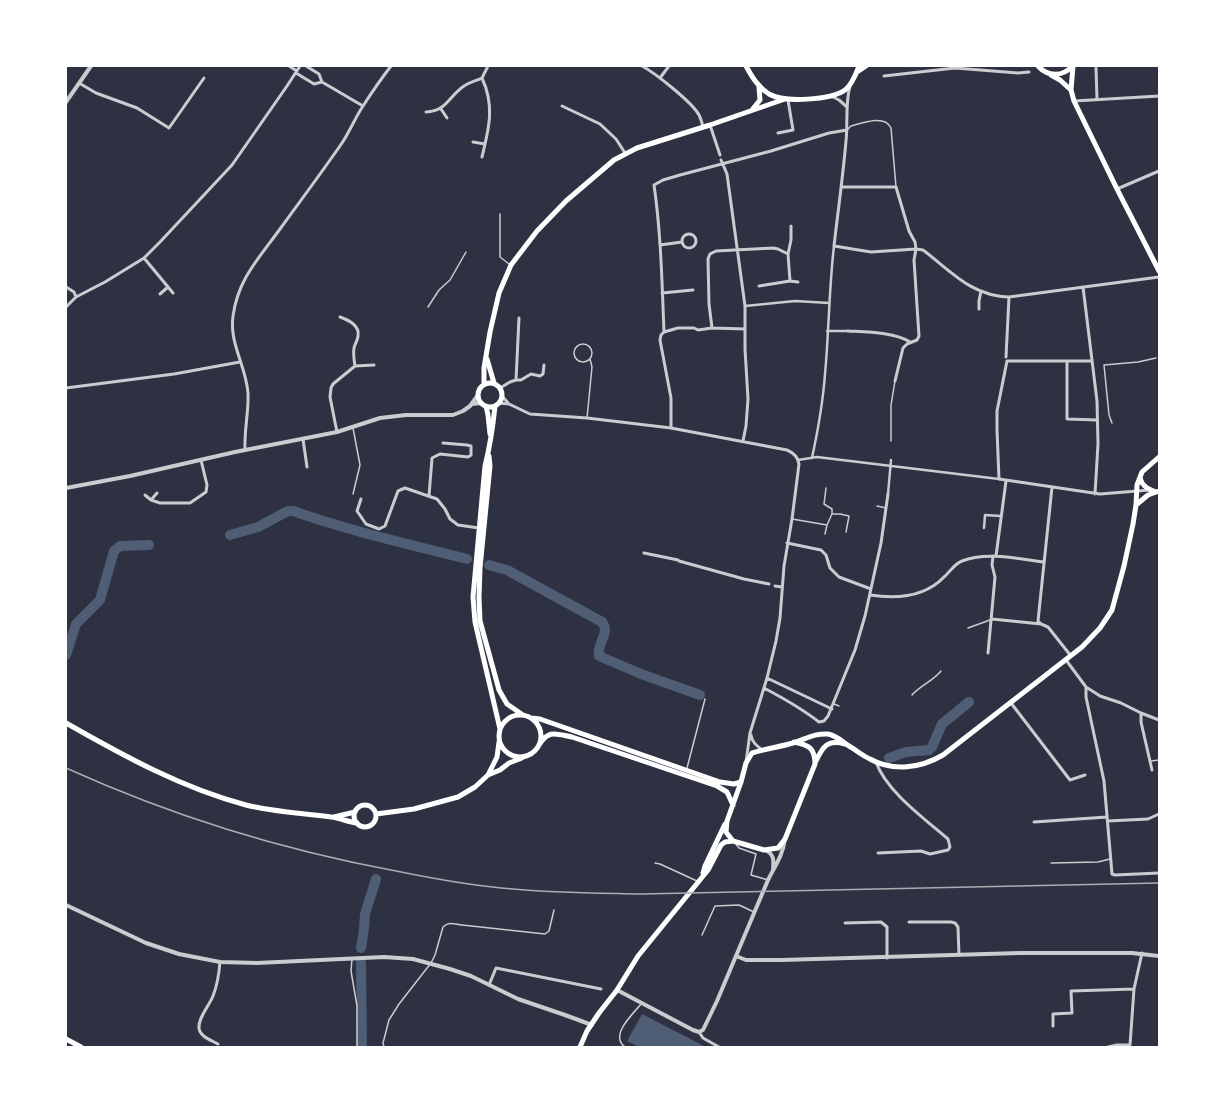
<!DOCTYPE html>
<style>
body{margin:0}
#map{position:relative;width:1225px;height:1113px;overflow:hidden;background:#2d3142;font-family:Cabin,sans-serif}
canvas{display:block}
.frame{position:absolute;inset:0;border:67px solid #fff;pointer-events:none}
</style>
<div id="map">
<canvas width="1225" height="1113"></canvas>
<div class="frame"></div>
</div>
<script>
const g = document.querySelector('canvas').getContext('2d');
g.lineJoin = 'round';
function paint(path, color) { g.fillStyle = color; g.fill(path, 'evenodd'); }
function strokePath(path, color, width, dash) { g.strokeStyle = color; g.lineWidth = width; g.lineCap = dash ? 'butt' : 'round'; g.setLineDash(dash || []); g.stroke(path); }
paint(new Path2D(`
 M 642,1014 L 706,1047 L 639,1047 L 627,1041 Z`), '#4f5d75');
strokePath(new Path2D(`
 M 699,696 L 700,695`), '#4f5d75', 1.5);
strokePath(new Path2D(`
 M 230,535 L 258,527 L 288,511 L 293,511 C 350,531 408,544 467,559
 M 489,565 L 507,570 L 602,622 C 611,633 596,644 599,656 L 641,674 L 700,695
 M 66,655 L 76,624 L 100,600 L 114,551 L 120,546 L 149,545
 M 889,758 L 906,752 L 929,750 L 932,747 L 942,724 L 969,702
 M 361,948 L 364,929 L 365,914 L 376,879
 M 361,962 L 362,1047`), '#4f5d75', 10);
strokePath(new Path2D(`
 M 848,129 L 851,126 C 862,123 885,114 891,128 L 896,187
 M 500,214 L 500,257 L 509,264
 M 428,307 L 439,290 L 450,280 L 466,252
 M574 353a9 9 0 1 1 18 0a9 9 0 1 1-18 0Z
 M 587,418 L 592,367 L 590,359
 M 1112,423 L 1109,415 L 1104,365 L 1138,362 L 1156,358
 M 891,441 L 891,405 L 895,381
 M 826,488 L 824,504 L 832,509 L 832,514
 M 353,494 L 360,465 L 353,428
 M 877,506 L 886,508
 M 792,519 L 827,525 L 832,514 L 840,514 L 849,516 L 846,532
 M 825,534 L 827,525
 M 968,628 L 990,620
 M 912,695 C 921,685 933,681 941,671
 M 834,704 L 839,706
 M 1151,761 L 1159,760
 M 687,768 L 705,699
 M 735,843 L 739,848 L 756,854 L 751,875 L 768,880
 M 655,863 L 660,864 L 697,881
 M 1051,863 L 1098,862 L 1110,859
 M 702,935 L 715,906 L 739,905 L 754,912
 M 352,959 L 351,971 L 357,1006 L 357,1047
 M 384,1047 L 383,1043 L 389,1020 L 399,1004 L 431,963 L 435,955 L 443,927 C 449,921 454,924 462,925 L 545,934 L 549,931 L 554,910
 M 625,1047 C 609,1035 633,1014 642,1003`), '#caccd0', 1.5);
strokePath(new Path2D(`
 M 745,306 L 795,301 L 829,303
 M 827,331 L 848,331
 M 812,458 C 818,430 823,402 825,374 C 829,331 829,288 834,246
 M 798,460 L 817,457 L 999,479
 M 888,494 L 891,460
 M 984,528 L 985,515 L 1001,516`), '#caccd0', 2.5);
strokePath(new Path2D(`
 M 289,66 L 297,71
 M 306,66 L 319,74 L 322,82 L 363,106
 M 642,66 C 655,73 692,102 699,115 C 701,119 702,123 703,127
 M 1096,68 L 1097,99
 M 296,73 L 314,84 L 322,82
 M 884,76 L 955,68 L 1018,73 L 1029,72
 M 660,78 L 669,66
 M 79,83 L 96,93 L 137,108 L 169,128 L 204,78
 M 850,86 C 845,104 848,123 846,141 C 843,176 838,211 834,246 L 871,252 L 916,249 L 923,250 C 951,271 971,296 1009,297 L 1159,277
 M 831,96 L 839,100 L 847,107
 M 1074,101 L 1159,96
 M 562,106 L 600,124 L 616,139 L 625,153
 M 441,109 L 447,118
 M 426,112 C 447,111 448,97 464,86 C 470,82 476,81 482,78
 M 710,125 L 720,155
 M 778,133 L 793,130 L 788,100
 M 473,142 L 485,144
 M 482,157 C 489,128 495,106 482,78 L 488,66
 M 721,160 L 727,174 L 745,306 L 745,349 L 748,399 L 746,426 L 743,441
 M 841,187 L 896,187 L 909,231 L 915,242 L 916,249 L 914,260 L 919,336 L 917,340 L 907,344 L 903,348 L 895,381
 M 1117,189 L 1159,171
 M682 241a7 7 0 1 1 14 0a7 7 0 1 1-14 0Z
 M 660,245 L 682,242
 M 144,258 L 173,293
 M 790,281 L 788,254 L 791,240 L 791,226
 M 759,286 L 790,281 L 798,282
 M 66,287 L 74,292 L 76,297
 M 1083,287 L 1097,401 L 1098,444 L 1095,494
 M 662,293 L 693,290
 M 160,294 L 168,287
 M 66,307 L 76,297 L 105,282 L 144,258 L 160,242 L 232,165 L 287,86 L 300,66
 M 979,309 L 979,301 L 981,291
 M 340,317 C 348,320 360,325 358,336 C 358,340 355,343 354,348 C 353,354 354,360 355,366
 M 712,328 L 709,304 L 708,259 L 710,254 L 716,251 L 773,248 L 778,249 L 788,254
 M 848,331 C 866,332 895,332 910,342
 M 664,332 L 678,328 L 694,328 L 698,330 L 712,328 L 745,329
 M 1006,357 L 1009,297
 M 1091,361 L 1007,361 L 997,411 L 997,430 L 999,479 L 1100,494 L 1150,490
 M 1067,362 L 1067,419 L 1097,420
 M 516,380 L 519,318
 M 66,388 L 174,374 L 240,362
 M 500,388 L 510,382 L 516,380 L 521,380 L 531,374 L 540,376 L 543,374 L 544,365
 M 502,396 L 509,404
 M 498,403 L 509,404 L 530,414 L 587,418 L 671,428 L 787,450 C 794,453 798,457 799,464 L 792,519 L 784,566 L 780,618 L 776,641 L 767,678 L 750,733 L 746,762
 M 671,428 L 671,398 L 660,340 L 661,335 L 664,332 C 662,283 661,233 654,185 L 663,180 L 680,175 L 771,151 L 829,133 L 847,130
 M 337,432 L 330,397 L 331,388 L 333,384 L 355,366 L 374,365
 M 303,439 L 307,467
 M 245,450 C 244,430 249,411 248,393 C 246,366 229,343 233,316 C 238,279 259,258 280,229 C 301,200 322,172 342,143 C 350,131 355,118 363,106 C 372,92 381,79 391,66
 M 145,495 L 151,500 L 160,503 L 190,503 L 206,492 L 207,485 L 201,460
 M 429,496 L 432,458 L 440,454 L 468,457 L 471,455 L 471,446 L 467,445 L 443,443
 M 361,499 L 357,511 L 366,524 L 379,529 L 385,526 L 398,491 L 405,488 L 437,499 L 445,509 L 450,519 L 458,525 L 479,528
 M 151,500 L 157,493
 M 787,543 L 821,550 L 826,555 L 830,568 L 839,577 L 871,589
 M 644,553 L 678,560 L 679,561 L 744,579 L 769,584
 M 996,556 L 1006,481
 M 775,586 L 782,587
 M 870,595 C 896,599 925,597 944,577 C 950,572 954,564 962,561 C 986,551 1019,559 1044,562
 M 992,619 L 1041,624 L 1048,627 L 1071,656
 M 1041,624 L 1038,621 L 1052,487
 M 988,653 L 995,577 L 992,565 L 993,556
 M 1066,660 L 1086,687 L 1100,696 L 1121,703 L 1141,713 L 1159,720
 M 767,678 L 832,709
 M 1086,687 L 1086,697 L 1104,781 L 1112,874 L 1115,875 L 1159,873
 M 764,688 C 783,698 801,708 819,722 L 824,721 L 828,716 L 855,650 L 865,616 L 881,543 L 888,494
 M 1011,703 L 1070,780 L 1085,775
 M 1141,713 L 1141,722 L 1152,770
 M 751,735 C 752,742 756,745 762,750
 M 876,762 C 886,791 925,819 948,839 L 950,847 L 948,850 L 930,854 L 921,851 L 878,853
 M 1108,821 L 1148,819 L 1159,814
 M 1034,822 L 1107,817
 M 909,922 L 951,922 L 955,923 L 958,927 L 959,955
 M 845,923 L 881,922 L 887,927 L 887,958
 M 489,985 L 496,968 L 601,989
 M 1053,1026 L 1053,1014 L 1072,1013 L 1071,991 L 1134,989
 M 699,1032 L 703,1038 L 719,1047
 M 218,1044 C 211,1040 200,1037 199,1028 C 198,1018 209,1006 213,996 C 217,986 219,974 220,962
 M 1108,1047 L 1117,1045 L 1130,1045 L 1134,989 L 1142,953`), '#caccd0', 3);
strokePath(new Path2D(`
 M 66,102 L 91,66
 M 472,404 L 482,403
 M 66,488 L 130,476 L 235,452 L 337,432 L 380,418 L 406,415 L 453,415 L 463,411 L 470,406 L 478,395
 M 765,850 C 774,854 774,860 773,869
 M 66,905 L 146,943 L 179,954 L 220,962 L 257,963 L 384,957 L 413,959 L 450,969 L 471,976 L 518,999 L 565,1015 L 592,1025
 M 736,956 L 746,960 L 781,960 L 1020,953 L 1132,953 L 1159,956
 M 617,990 L 693,1030 L 699,1032 L 703,1030 L 717,1001 L 768,880 C 775,866 783,855 785,839`), '#caccd0', 4);
strokePath(new Path2D(`
 M 746,66 C 752,77 758,87 769,94 C 784,103 831,100 845,90 C 852,85 856,74 859,66
 M 1038,66 C 1048,77 1063,77 1072,66
 M 1073,66 L 1071,90 L 1074,101 L 1117,189 L 1159,271
 M 857,72 L 866,66
 M 1051,75 L 1060,80 L 1071,90
 M 752,110 L 760,100 L 759,87
 M 487,359 L 494,383
 M478 395a12 12 0 1 1 24 0a12 12 0 1 1-24 0Z
 M 484,384 L 484,368 L 490,332 L 499,293 L 511,265 L 537,231 L 566,201 L 614,160 L 637,148 L 710,125 L 785,99
 M 486,406 L 488,415 L 490,434
 M 495,406 C 493,426 490,446 485,466 L 473,597 L 475,622 L 500,729
 M 489,456 L 490,466 L 480,568 L 479,597 L 480,621 L 499,690 L 507,704 L 523,715
 M 1140,478 C 1142,486 1148,489 1156,492
 M 1136,505 L 1148,495 L 1159,491
 M499 736a21 21 0 1 1 42 0a21 21 0 1 1-42 0Z
 M 531,718 L 540,719 L 720,782 L 734,784 L 741,782
 M 66,723 C 124,756 182,788 246,805 C 274,812 302,813 331,817 C 340,818 348,822 357,823
 M 794,742 C 809,745 815,748 815,764 L 785,839 L 778,848 L 764,850 L 733,841 L 726,832 L 727,821 L 741,782 L 746,763 L 752,753 C 765,749 779,747 793,743 C 806,739 815,733 828,734 C 838,736 842,742 849,746 C 856,750 863,756 870,759 C 893,772 921,768 943,755 L 1082,647 L 1100,628 L 1112,610 L 1124,566 L 1133,524 L 1136,505 L 1137,485 L 1142,472 L 1159,457
 M 539,745 C 549,729 556,734 572,737 L 717,786 L 727,792 L 733,805
 M 816,761 C 823,746 828,739 845,744
 M 488,775 L 497,757 L 499,742
 M354 816a11 11 0 1 1 22 0a11 11 0 1 1-22 0Z
 M 376,814 L 414,809 L 458,797 L 475,787 L 488,775 L 500,770 L 509,763 L 522,758
 M 334,817 L 355,812
 M 703,873 L 705,866 L 725,824
 M 580,1047 L 587,1031 L 599,1013 L 617,990 L 638,956 L 708,870 L 721,845 L 725,842 L 733,841`), '#fff', 5);
strokePath(new Path2D(`
 M 66,1039 L 81,1047`), '#fff', 5);
strokePath(new Path2D(`
 M 66,768 C 172,816 282,850 396,871 C 435,879 473,886 513,889 C 556,893 599,893 642,894 L 1159,883`), '#abadb3', 1.5);
</script>
